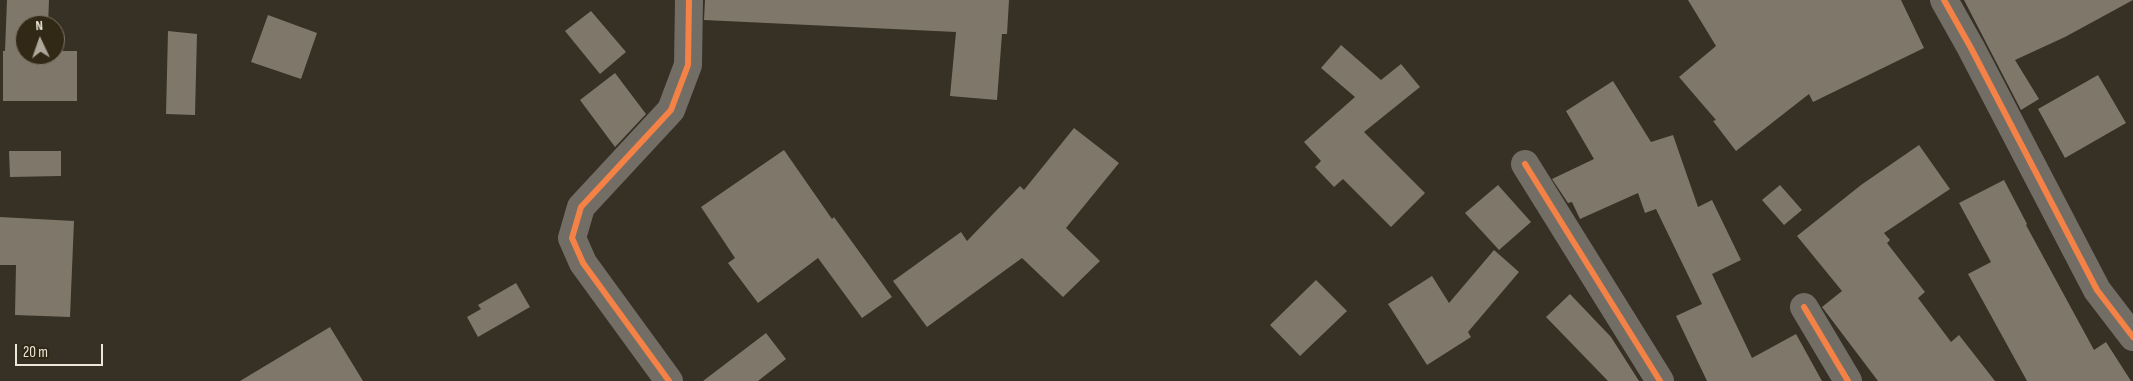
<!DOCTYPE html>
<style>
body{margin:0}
#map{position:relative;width:2133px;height:381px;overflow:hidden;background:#363025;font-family:"Sofia Sans Condensed",sans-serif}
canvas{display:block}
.north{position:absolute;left:15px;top:15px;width:50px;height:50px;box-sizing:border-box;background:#312816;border:1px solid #7c7465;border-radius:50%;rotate:357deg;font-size:14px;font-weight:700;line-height:20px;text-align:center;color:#ede7db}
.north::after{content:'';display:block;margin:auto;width:18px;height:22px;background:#ada79b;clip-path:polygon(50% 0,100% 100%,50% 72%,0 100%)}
.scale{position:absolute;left:15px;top:344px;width:88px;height:22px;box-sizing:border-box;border:2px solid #ede7db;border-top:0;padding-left:6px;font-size:15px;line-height:18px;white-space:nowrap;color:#ede7db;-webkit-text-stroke:4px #312816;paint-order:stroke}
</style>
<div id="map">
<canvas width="2133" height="381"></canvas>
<div class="north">N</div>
<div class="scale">20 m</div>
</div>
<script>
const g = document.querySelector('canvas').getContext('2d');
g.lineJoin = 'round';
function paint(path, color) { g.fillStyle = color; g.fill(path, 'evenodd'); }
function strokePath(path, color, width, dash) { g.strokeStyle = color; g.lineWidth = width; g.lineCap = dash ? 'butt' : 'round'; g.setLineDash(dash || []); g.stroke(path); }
paint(new Path2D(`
 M 7,0 L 49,0 L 48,25 L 25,25 L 25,55 L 55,55 L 55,51 L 77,51 L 77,101 L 3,101 L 3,51 L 5,51 Z
 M 705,0 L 1009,0 L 1007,34 L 1002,34 L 997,100 L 950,96 L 956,32 L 704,20 Z
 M 1688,0 L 1901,0 L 1924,48 L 1813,102 L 1809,94 L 1736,151 L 1713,121 L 1716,120 L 1679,77 L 1716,46 Z
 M 1964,0 L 2133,0 L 2065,37 L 2015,60 L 2039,99 L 2021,110 Z
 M 591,11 L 626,52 L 600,74 L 565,31 Z
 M 268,15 L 317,33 L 301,79 L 251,62 Z
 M 168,31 L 197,34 L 195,115 L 166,114 Z
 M 1341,45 L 1381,80 L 1401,64 L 1420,87 L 1364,132 L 1425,193 L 1391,227 L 1343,179 L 1334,187 L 1315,167 L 1321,161 L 1304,142 L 1355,97 L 1321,68 Z
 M 615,73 L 646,114 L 615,147 L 580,100 Z
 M 2098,75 L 2126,123 L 2065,158 L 2038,109 Z
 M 1613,81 L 1651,142 L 1673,135 L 1698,207 L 1712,200 L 1741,260 L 1712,274 L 1752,358 L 1796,334 L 1822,381 L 1707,381 L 1676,316 L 1702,304 L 1656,209 L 1645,213 L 1638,193 L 1580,219 L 1572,202 L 1568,203 L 1552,179 L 1594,159 L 1566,111 Z
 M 1074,128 L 1119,163 L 1066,228 L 1100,261 L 1063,297 L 1022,258 L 927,327 L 893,281 L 961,232 L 967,241 L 1020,186 L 1024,190 Z
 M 1919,145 L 1950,189 L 1884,233 L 1890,240 L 1887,243 L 1925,292 L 1918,298 L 1951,342 L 1959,335 L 1995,381 L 1878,381 L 1822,307 L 1842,291 L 1797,236 L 1861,185 Z
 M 784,150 L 832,219 L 834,217 L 892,297 L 862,318 L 818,258 L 758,303 L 728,263 L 735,258 L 701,207 Z
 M 9,151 L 61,151 L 61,176 L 10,177 Z
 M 2004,180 L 2027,224 L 2026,225 L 2094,350 L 2106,342 L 2131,381 L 2027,381 L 1968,274 L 1991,262 L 1959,203 Z
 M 1498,185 L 1531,222 L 1499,250 L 1465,213 Z
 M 1780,185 L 1802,210 L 1784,225 L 1762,200 Z
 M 0,217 L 74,221 L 70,317 L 15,315 L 16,265 L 0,265 Z
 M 1494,250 L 1519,272 L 1468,332 L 1471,337 L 1427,365 L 1388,304 L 1432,276 L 1449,303 Z
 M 1316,280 L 1347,311 L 1300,356 L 1270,325 Z
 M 516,283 L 530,307 L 478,337 L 467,317 L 481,309 L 478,305 Z
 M 1570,294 L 1611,337 L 1639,381 L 1608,381 L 1546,317 Z
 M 330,327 L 363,381 L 240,381 Z
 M 766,333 L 786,359 L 758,381 L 703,381 Z`), '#7f7769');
strokePath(new Path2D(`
 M 1944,0 L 1971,48 L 2097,290 L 2133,337
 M 1525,164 L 1660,381
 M 1804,307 L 1848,381
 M 669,381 L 583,263 L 572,238 L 581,207 L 671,110 L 688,65 L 689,0`), '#726e66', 28);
strokePath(new Path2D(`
 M 1944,0 L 1971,48 L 2097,290 L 2133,337
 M 1525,164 L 1660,381
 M 1804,307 L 1848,381
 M 669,381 L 583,263 L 572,238 L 581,207 L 671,110 L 688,65 L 689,0`), '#f48246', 6);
</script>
